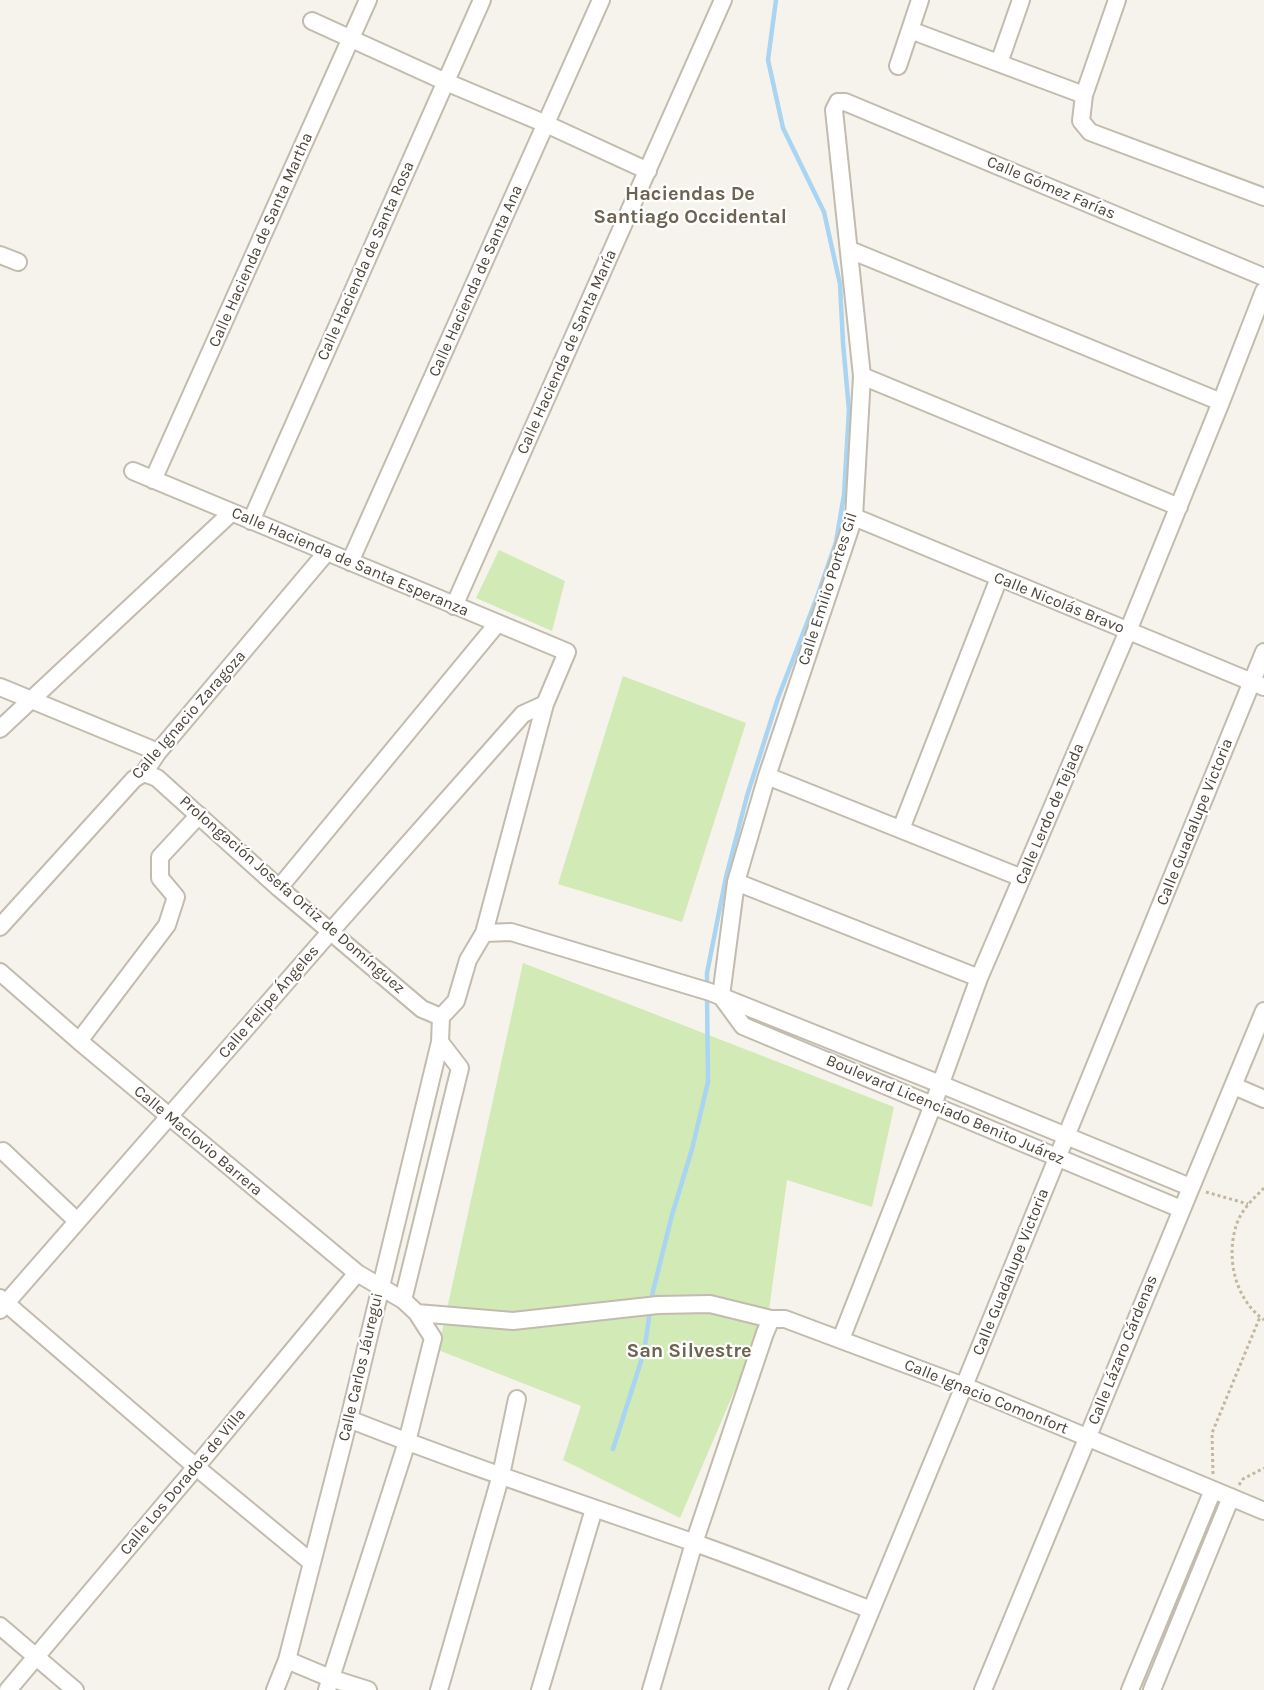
<!DOCTYPE html>
<meta charset="utf-8">
<style>
body{margin:0}
canvas{display:block;background:#f6f3ec}
</style>
<canvas width="1264" height="1690"></canvas>
<script>
const g = document.querySelector('canvas').getContext('2d');
g.lineJoin = 'round';
function paint(path, color) { g.fillStyle = color; g.fill(path, 'evenodd'); }
function strokePath(path, color, width, dash) { g.strokeStyle = color; g.lineWidth = width; g.lineCap = dash ? 'butt' : 'round'; g.setLineDash(dash || []); g.stroke(path); }
function label(font, color, halo, rows, align = 'center') {
  g.font = font + ' Karla,sans-serif'; g.lineWidth = 4.5; g.setLineDash([]); g.textBaseline = 'middle'; g.strokeStyle = halo; g.fillStyle = color; for (const [text, x, y, turn = 0] of rows) {
    g.save(); g.translate(x, y); g.rotate((+turn || 0) * Math.PI / 180); g.textAlign = isNaN(turn) ? turn : align; if (halo) g.strokeText(text, 0, 0); g.fillText(text, 0, 0); g.restore();
  }
}
paint(new Path2D(`
 M 499,550 L 565,581 L 552,631 L 476,598 Z
 M 623,676 L 746,723 L 682,922 L 558,884 Z
 M 523,963 L 894,1107 L 872,1207 L 787,1180 L 769,1310 L 680,1518 L 563,1460 L 581,1406 L 438,1350 Z`), '#d2eab5');
strokePath(new Path2D(`
 M 707,986 L 707,973 L 726,877 L 747,796 L 778,698 L 817,597 L 836,542 L 844,495 L 849,410 L 843,343 L 840,284 L 824,212 L 783,128 L 768,60 L 776,0
 M 613,1449 L 644,1352 L 653,1291 L 672,1215 L 692,1149 L 708,1082 L 707,995`), '#a9d4f2', 4.5);
const minor = new Path2D(`
 M 1117,0 L 1084,95 L 1081,121 L 1090,132 L 1264,197
 M 312,21 L 446,82 L 546,124 L 648,171
 M 910,30 L 1084,95
 M 999,63 L 1021,0
 M 898,66 L 920,0
 M 850,250 L 1221,402
 M 0,255 L 18,262
 M 862,376 L 1179,507
 M 133,471 L 567,652 L 545,704 L 484,933 L 468,960 L 456,1001 L 441,1017 L 440,1042 L 349,1419 L 287,1660 L 275,1690
 M 153,480 L 368,0
 M 854,517 L 1264,687
 M 251,521 L 482,0
 M 350,562 L 601,0
 M 454,606 L 723,0
 M 0,687 L 158,752
 M 0,729 L 231,513
 M 144,773 L 157,778 L 279,888 L 422,1009 L 441,1017
 M 767,776 L 1022,878
 M 901,829 L 999,578
 M 736,882 L 979,978
 M 279,888 L 497,624
 M 0,927 L 134,779 L 144,773 L 158,752 L 326,553
 M 484,933 L 511,932 L 710,992 L 940,1084 L 1190,1187
 M 0,972 L 79,1041 L 357,1273 L 403,1300 L 417,1313 L 433,1338 L 407,1442 L 327,1690
 M 79,1041 L 167,925 L 176,897 L 160,878 L 160,857 L 199,815
 M 1234,1086 L 1264,1099
 M 3,1151 L 77,1221
 M 1181,1209 L 743,1026 L 721,996 L 736,882 L 767,776 L 854,517 L 862,376 L 834,110 L 838,102 L 845,102 L 1264,277
 M 0,1298 L 196,1467 L 311,1562
 M 403,1300 L 460,1068 L 440,1042
 M 0,1310 L 331,931 L 523,714 L 545,704
 M 417,1313 L 513,1321 L 658,1305 L 710,1304 L 771,1319 L 785,1319 L 964,1386 L 1264,1511
 M 841,1339 L 933,1105 L 979,978 L 1128,631 L 1221,402 L 1264,291
 M 349,1419 C 462,1464 577,1502 692,1542 C 752,1563 812,1587 871,1610
 M 0,1626 L 75,1690
 M 287,1660 L 330,1678 L 368,1690
 M 8,1690 L 196,1467 L 357,1273
 M 439,1690 L 501,1475 L 517,1399
 M 540,1690 L 594,1509
 M 651,1690 L 694,1543 L 765,1333 L 771,1319
 M 838,1690 L 964,1386 L 1264,652
 M 983,1690 L 1264,1011
 M 1130,1690 L 1213,1490
 M 1152,1690 L 1231,1497`);
strokePath(minor, '#c2bbae', 20);
strokePath(new Path2D(`
 M 1264,1188 C 1253,1199 1241,1210 1236,1226 C 1226,1259 1235,1299 1264,1320
 M 1206,1192 L 1248,1204
 M 1213,1474 L 1212,1433 L 1260,1317
 M 1239,1485 L 1243,1479 L 1264,1468`), '#c4b79f', 3, [3, 3]);
strokePath(minor, '#fff', 16);
label('16px', '#4b4439', '#fff', [
 ["Calle Gómez Farías",1051,188,23],
 ["Calle Hacienda de Santa Martha",261,240,-66],
 ["Calle Hacienda de Santa Rosa",366,261,-66],
 ["Calle Hacienda de Santa Ana",476,281,-66],
 ["Calle Hacienda de Santa María",567,352,-66],
 ["Calle Hacienda de Santa Esperanza",350,562,23],
 ["Calle Emilio Portes Gil",828,589,-72],
 ["Calle Nicolás Bravo",1059,603,22],
 ["Calle Ignacio Zaragoza",189,715,-49],
 ["Calle Lerdo de Tejada",1050,814,-67],
 ["Calle Guadalupe Victoria",1195,822,-68],
 ["Prolongación Josefa Ortiz de Domínguez",292,895,41],
 ["Calle Felipe Ángeles",269,1002,-49],
 ["Boulevard Licenciado Benito Juárez",945,1110,23],
 ["Calle Maclovio Barrera",198,1141,40],
 ["Calle Guadalupe Victoria",1011,1272,-68],
 ["Calle Lázaro Cárdenas",1123,1350,-68],
 ["Calle Carlos Jáuregui",361,1367,-77],
 ["Calle Ignacio Comonfort",986,1397,22],
 ["Calle Los Dorados de Villa",183,1482,-50]
]);
label('bold 20px', '#6e6250', '#fff', [
 ["Haciendas De",690,194],
 ["Santiago Occidental",690,217],
 ["San Silvestre",689,1351]
]);
</script>
